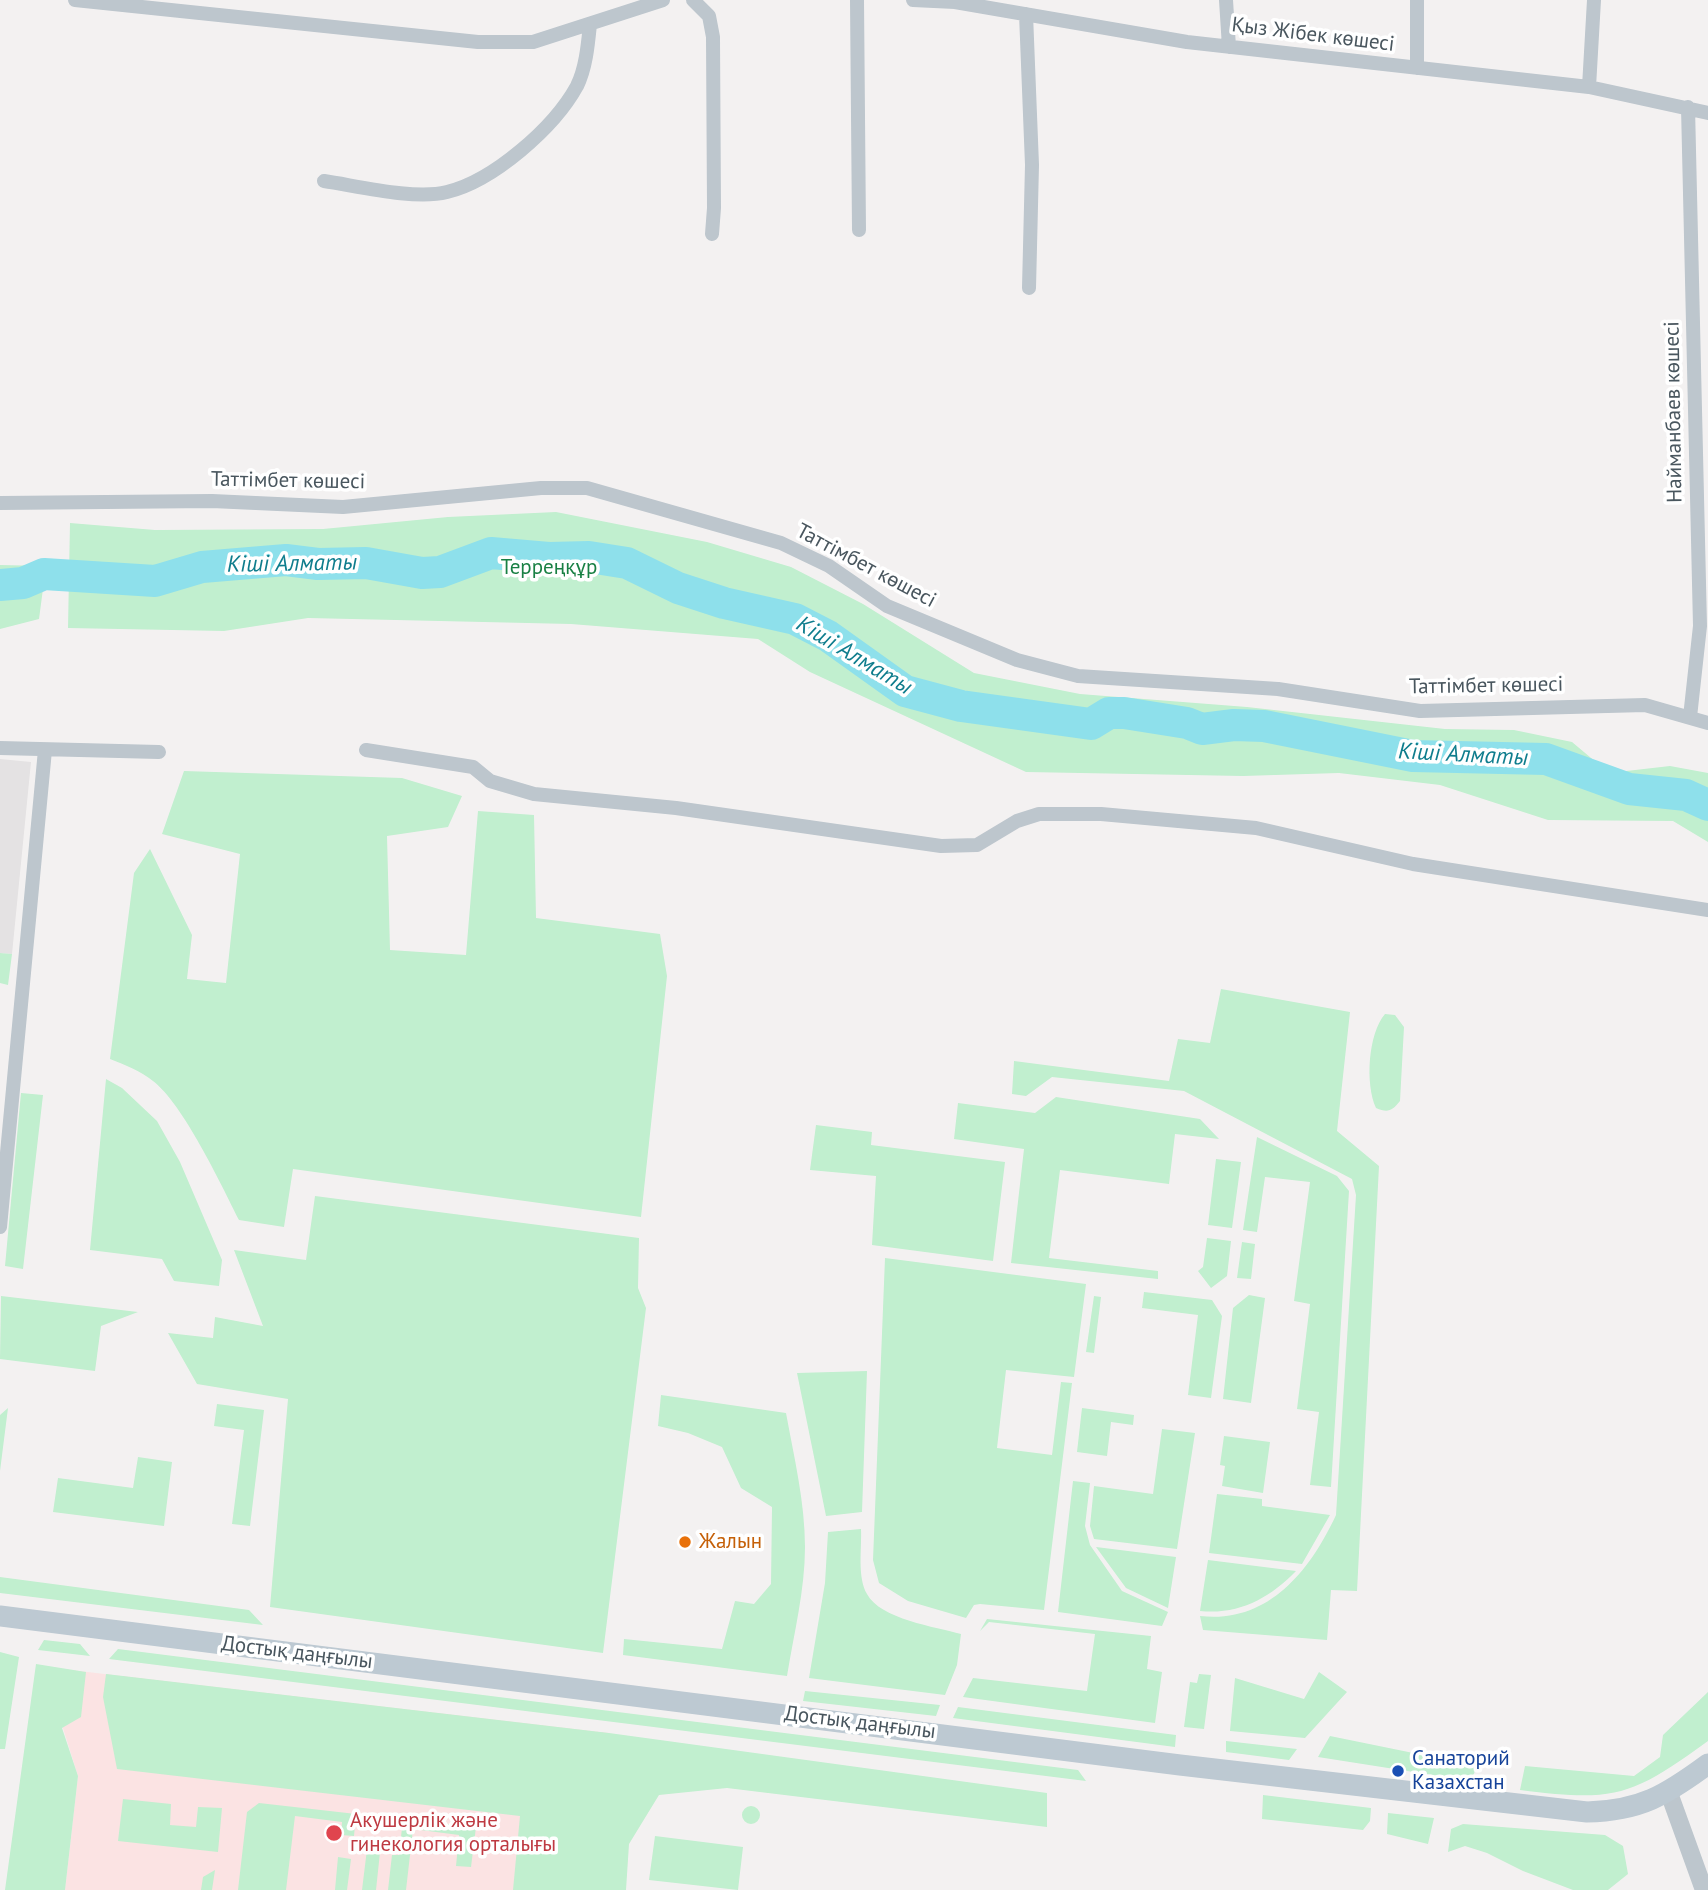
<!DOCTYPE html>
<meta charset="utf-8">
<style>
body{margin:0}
canvas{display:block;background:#f3f1f1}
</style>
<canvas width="1708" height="1890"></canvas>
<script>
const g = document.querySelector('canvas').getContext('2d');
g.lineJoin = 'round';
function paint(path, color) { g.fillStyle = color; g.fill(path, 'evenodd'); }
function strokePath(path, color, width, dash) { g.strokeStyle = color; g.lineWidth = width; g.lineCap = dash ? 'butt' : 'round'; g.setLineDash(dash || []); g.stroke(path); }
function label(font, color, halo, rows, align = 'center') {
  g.font = font + ' "PT Sans",sans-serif'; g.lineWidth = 7; g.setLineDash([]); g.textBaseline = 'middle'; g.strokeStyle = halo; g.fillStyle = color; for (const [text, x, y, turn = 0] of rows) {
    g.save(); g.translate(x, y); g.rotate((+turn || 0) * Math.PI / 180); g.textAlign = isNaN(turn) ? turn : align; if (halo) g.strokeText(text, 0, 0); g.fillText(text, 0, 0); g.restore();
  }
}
paint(new Path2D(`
 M 0,759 L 31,762 L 12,954 L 0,953 Z`), '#e4e2e3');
paint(new Path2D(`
 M 62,1669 L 609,1733 L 589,1890 L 65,1890 L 78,1776 L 57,1709 Z`), '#fbe3e3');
paint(new Path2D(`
 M 556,512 L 707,542 L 791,567 L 863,604 L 974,673 L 1080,694 L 1247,707 L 1445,729 L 1514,730 L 1572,742 L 1609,773 L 1670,766 L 1708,773 L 1708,842 L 1673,821 L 1548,820 L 1440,785 L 1339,773 L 1243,776 L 1026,772 L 810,672 L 758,639 L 571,624 L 308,618 L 224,631 L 68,628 L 70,523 L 155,530 L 323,529 L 448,517 Z
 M 0,565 L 46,566 L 39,619 L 0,629 Z
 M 184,771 L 402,778 L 462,796 L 448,827 L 387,836 L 390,950 L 466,955 L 478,811 L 534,815 L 536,918 L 660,934 L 667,976 L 641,1217 L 293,1169 L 284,1227 L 239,1220 C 221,1184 183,1104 153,1081 C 141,1071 125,1065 110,1059 L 134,873 L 150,849 L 192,935 L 187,979 L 226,983 L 240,854 L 162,834 Z
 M 0,953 L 12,954 L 8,985 L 0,983 Z
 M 1221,989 L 1350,1012 L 1337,1131 L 1379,1166 L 1357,1591 L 1331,1590 L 1327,1640 L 1203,1630 L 1200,1616 C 1268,1624 1310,1571 1336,1515 L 1356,1195 L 1352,1179 L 1184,1091 L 1052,1077 L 1026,1096 L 1012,1094 L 1014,1061 L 1169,1081 L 1178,1039 L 1210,1043 Z
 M 1385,1014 L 1395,1015 L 1404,1027 L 1400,1101 C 1392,1111 1388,1113 1376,1108 C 1365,1084 1368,1034 1385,1014 Z
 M 106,1079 L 122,1088 L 157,1121 L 180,1162 L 222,1260 L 219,1286 L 174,1281 L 162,1259 L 90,1250 Z
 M 21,1093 L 43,1095 L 23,1269 L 5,1266 Z
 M 1056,1097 L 1200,1119 L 1219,1139 L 1175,1134 L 1169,1184 L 1060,1170 L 1049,1258 L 1158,1271 L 1158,1279 L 1011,1263 L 1024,1149 L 954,1139 L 958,1103 L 1035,1113 Z
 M 816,1125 L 872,1132 L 871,1145 L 1005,1162 L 993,1261 L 872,1245 L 876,1176 L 810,1170 Z
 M 1257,1137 L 1337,1176 L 1349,1191 L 1331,1487 L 1310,1485 L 1319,1412 L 1297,1409 L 1310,1304 L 1294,1301 L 1310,1182 L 1265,1177 L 1257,1232 L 1243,1230 Z
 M 1216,1159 L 1241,1162 L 1232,1228 L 1208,1225 Z
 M 315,1196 L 639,1238 L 638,1288 L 646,1308 L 603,1653 L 270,1607 L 288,1399 L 197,1384 L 168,1333 L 213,1338 L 215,1317 L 263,1326 L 234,1250 L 306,1260 Z
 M 1207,1238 L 1231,1241 L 1227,1276 L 1211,1288 L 1198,1271 L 1203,1267 Z
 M 1242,1242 L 1255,1244 L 1251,1279 L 1237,1278 Z
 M 885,1258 L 1086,1284 L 1074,1377 L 1006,1370 L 997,1448 L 1052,1455 L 1061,1382 L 1072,1383 L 1044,1610 L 980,1604 L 974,1605 L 966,1618 L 908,1601 L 879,1583 L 873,1560 Z
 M 1144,1292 L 1212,1300 L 1222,1316 L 1211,1398 L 1188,1395 L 1198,1315 L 1142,1308 Z
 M 1249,1295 L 1265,1298 L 1251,1403 L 1223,1399 L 1233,1308 Z
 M 1,1296 L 138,1312 L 101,1326 L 95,1371 L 0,1359 Z
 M 1094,1296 L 1101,1297 L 1094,1353 L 1086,1352 Z
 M 867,1371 L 862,1512 L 826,1516 L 797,1373 Z
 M 661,1395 L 786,1413 C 794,1457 805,1502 805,1547 C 805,1590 794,1633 787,1676 L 623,1655 L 624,1639 L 722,1649 L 735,1601 L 754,1604 L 771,1584 L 772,1507 L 741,1488 L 722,1447 L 688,1433 L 658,1426 Z
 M 217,1404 L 264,1410 L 250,1526 L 232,1524 L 244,1430 L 214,1426 Z
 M 8,1408 L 0,1471 L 0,1415 Z
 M 1082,1408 L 1134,1415 L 1133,1425 L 1111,1422 L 1107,1456 L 1077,1452 Z
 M 1162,1429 L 1195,1433 L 1177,1549 L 1094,1539 L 1090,1526 L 1094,1486 L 1153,1494 Z
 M 1224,1436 L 1270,1442 L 1263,1493 L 1222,1486 L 1225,1466 L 1220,1465 Z
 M 138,1457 L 172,1462 L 164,1526 L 53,1512 L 58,1478 L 133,1488 Z
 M 1073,1481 L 1090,1483 L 1085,1526 L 1090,1545 L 1122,1591 L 1168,1612 L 1162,1626 L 1058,1612 Z
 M 1217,1494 L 1262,1499 L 1262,1506 L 1330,1515 L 1302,1564 L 1209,1553 Z
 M 861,1529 C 862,1548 857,1577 867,1594 C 880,1619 936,1627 961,1634 L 957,1665 L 945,1695 L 809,1678 L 825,1583 L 828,1532 Z
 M 1096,1547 L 1176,1557 L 1168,1608 L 1126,1588 Z
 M 1208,1560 L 1296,1571 C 1270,1598 1239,1615 1200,1611 Z
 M 0,1577 L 249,1610 L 263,1625 L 0,1593 Z
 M 987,1619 L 1151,1636 L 1147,1669 L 1162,1672 L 1155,1723 L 963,1697 L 973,1678 L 1087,1691 L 1095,1634 L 989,1622 L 980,1631 Z
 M 44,1640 L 80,1644 L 90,1656 L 38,1650 Z
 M 118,1649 L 1078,1770 L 1086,1781 L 109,1659 Z
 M 0,1652 L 19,1657 L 5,1749 L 0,1749 Z
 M 36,1664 L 86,1672 L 81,1717 L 62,1728 L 78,1776 L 65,1890 L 5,1890 Z
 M 1319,1672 L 1347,1692 L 1305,1738 L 1230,1731 L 1235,1678 L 1304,1699 Z
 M 106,1674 L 609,1733 L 1047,1793 L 1047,1827 L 727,1788 L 659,1795 L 629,1844 L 626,1890 L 513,1890 L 520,1816 L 117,1769 L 103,1697 Z
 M 1199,1674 L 1211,1675 L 1204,1729 L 1184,1727 L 1190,1682 L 1197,1683 Z
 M 805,1691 L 940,1705 L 936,1716 L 803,1701 Z
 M 1708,1692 L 1708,1741 C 1631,1797 1615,1802 1520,1790 L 1525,1766 L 1634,1776 L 1660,1757 L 1663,1735 Z
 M 958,1707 L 1176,1735 L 1175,1747 L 953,1718 Z
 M 1330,1736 L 1477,1766 L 1471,1781 L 1318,1757 Z
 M 1226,1741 L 1297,1749 L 1289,1760 L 1226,1752 Z
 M 1263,1795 L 1371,1808 L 1370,1821 L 1363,1830 L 1262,1819 Z
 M 123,1799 L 171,1804 L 170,1825 L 196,1827 L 198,1807 L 222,1808 L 218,1852 L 118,1841 Z
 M 259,1803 L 356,1814 L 354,1836 L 341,1835 L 342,1822 L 295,1816 L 286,1890 L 238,1890 L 247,1812 Z
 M742 1815a9 9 0 1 1 18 0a9 9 0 1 1-18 0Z
 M 1388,1813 L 1434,1818 L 1428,1844 L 1387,1834 Z
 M 403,1819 L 476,1827 L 471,1867 L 456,1866 L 459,1835 L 413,1829 L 406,1890 L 388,1890 L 392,1855 L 399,1855 Z
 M 1463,1824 L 1605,1835 L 1623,1846 L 1628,1874 L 1608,1890 L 1573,1890 L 1523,1871 L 1487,1853 L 1465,1846 L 1448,1852 L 1451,1829 Z
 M 655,1836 L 743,1847 L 738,1890 L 649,1880 Z
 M 368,1841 L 381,1843 L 376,1890 L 362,1890 Z
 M 338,1857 L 351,1859 L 347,1890 L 335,1890 Z
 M 215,1870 L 212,1890 L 201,1890 L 203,1877 Z`), '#c1efcf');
strokePath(new Path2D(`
 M 0,585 L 23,583 L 44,574 L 155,581 L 202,567 L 286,560 L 318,564 L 366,563 L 422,573 L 440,572 L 491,553 L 549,558 L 589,557 L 627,563 L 678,588 L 724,603 L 795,619 L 828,636 L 905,691 L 961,706 L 1091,724 L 1109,713 L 1124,713 L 1187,723 L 1202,729 L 1234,725 L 1264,726 L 1413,756 L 1546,759 L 1629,789 L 1686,795 L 1708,805`), '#8ee0eb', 32);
strokePath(new Path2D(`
 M 75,0 L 478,42 L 533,42 L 663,0
 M 693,0 L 709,16 L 713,37 L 714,208 L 712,234
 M 857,0 L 859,230
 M 913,0 L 955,2 L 1187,42 L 1589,87 L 1708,113
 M 1226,0 L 1229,47
 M 1026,14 L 1032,165 L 1029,288
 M 1417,68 L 1417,0
 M 1589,87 L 1594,0
 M 1688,107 L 1700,626 L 1690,717
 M 324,181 C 358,186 414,200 447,192 C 493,181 554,128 577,86 C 586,68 588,44 590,24
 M 0,503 L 212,501 L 343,507 L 541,488 L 587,488 L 781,543 L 829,566 L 887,606 L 1017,660 L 1078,676 L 1278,689 L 1420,711 L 1645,705 L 1708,723
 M 0,748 L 159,752
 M 366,750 L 473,767 L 490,781 L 534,794 L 676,808 L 941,846 L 977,845 L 1017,821 L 1039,814 L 1101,814 L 1256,828 L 1413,864 L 1708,910
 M 0,1227 L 45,750`), '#bdc6cd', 14);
strokePath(new Path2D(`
 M 1669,1793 L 1704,1890`), '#bdc6cd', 18);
strokePath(new Path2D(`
 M 0,1616 L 1180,1765 L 1587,1812 C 1640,1811 1666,1795 1708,1764`), '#bdc9d2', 21);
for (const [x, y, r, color] of [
 [685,1542,7,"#e8710a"],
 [1398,1771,7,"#1a4fb4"],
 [334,1833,9,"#e0444e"]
]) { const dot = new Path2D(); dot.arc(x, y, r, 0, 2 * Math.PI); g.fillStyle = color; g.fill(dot); strokePath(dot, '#fff', 2.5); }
label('21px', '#49565e', '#fff', [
 ["Қыз Жібек көшесі",1313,35,7],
 ["Найманбаев көшесі",1674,412,-91],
 ["Таттімбет көшесі",288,481,1],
 ["Таттімбет көшесі",866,566,28],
 ["Таттімбет көшесі",1486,686,-1],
 ["Достық даңғылы",297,1653,7],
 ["Достық даңғылы",860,1723,7]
]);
label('21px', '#198044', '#fff', [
 ["Терреңқұр",549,568]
]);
label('21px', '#c56008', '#fff', [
 ["Жалын",699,1542]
], 'left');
label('21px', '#164399', '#fff', [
 ["Санаторий",1412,1759],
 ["Казахстан",1412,1783]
], 'left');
label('21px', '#be3a42', '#fff', [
 ["Акушерлік және",350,1821],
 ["гинекология орталығы",350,1845]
], 'left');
label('italic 23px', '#0f7d8d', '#fff', [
 ["Кіші Алматы",292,564,-1],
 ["Кіші Алматы",854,656,31],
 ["Кіші Алматы",1463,755,3]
]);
</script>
